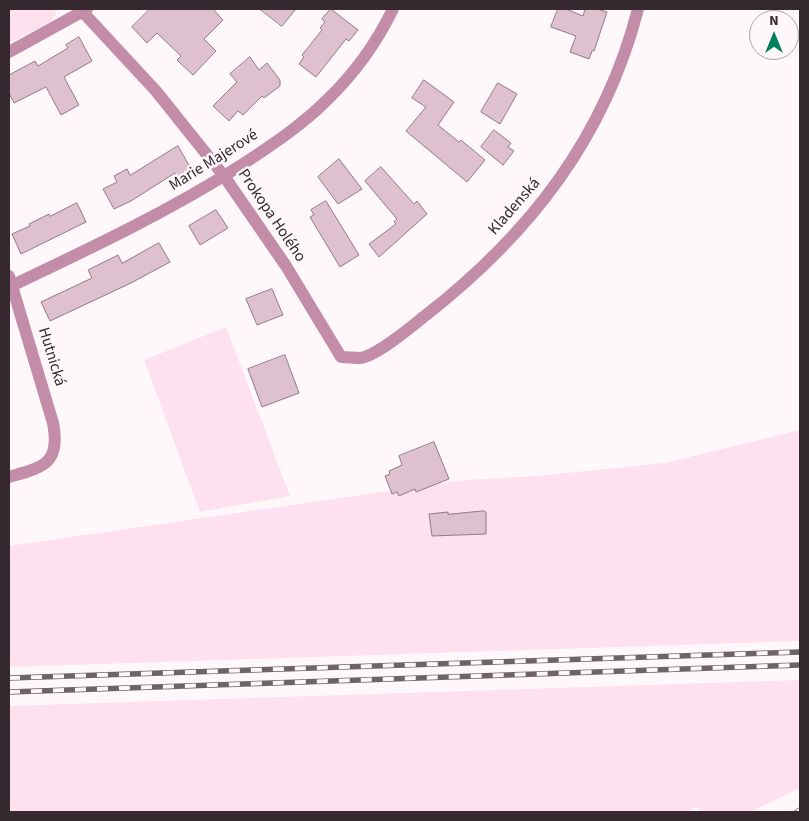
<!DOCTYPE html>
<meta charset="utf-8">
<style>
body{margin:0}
#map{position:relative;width:809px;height:821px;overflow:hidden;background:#fef8fb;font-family:"Source Sans 3",sans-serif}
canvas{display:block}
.frame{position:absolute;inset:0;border:10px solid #35292f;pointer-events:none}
.north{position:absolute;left:749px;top:10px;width:50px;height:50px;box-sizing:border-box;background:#fef8fb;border:1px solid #aea5a9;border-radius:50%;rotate:0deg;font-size:14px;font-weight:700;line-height:20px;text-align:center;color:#35292f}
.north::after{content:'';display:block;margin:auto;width:18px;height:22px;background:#007f5f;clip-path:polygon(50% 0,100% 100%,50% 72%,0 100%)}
</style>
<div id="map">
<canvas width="809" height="821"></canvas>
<div class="frame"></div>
<div class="north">N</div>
</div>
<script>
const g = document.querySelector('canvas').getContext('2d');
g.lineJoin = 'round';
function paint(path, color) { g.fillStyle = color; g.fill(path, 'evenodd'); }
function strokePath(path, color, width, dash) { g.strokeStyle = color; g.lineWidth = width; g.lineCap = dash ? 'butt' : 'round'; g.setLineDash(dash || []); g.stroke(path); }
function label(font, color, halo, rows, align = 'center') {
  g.font = font + ' "Source Sans 3",sans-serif'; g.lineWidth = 5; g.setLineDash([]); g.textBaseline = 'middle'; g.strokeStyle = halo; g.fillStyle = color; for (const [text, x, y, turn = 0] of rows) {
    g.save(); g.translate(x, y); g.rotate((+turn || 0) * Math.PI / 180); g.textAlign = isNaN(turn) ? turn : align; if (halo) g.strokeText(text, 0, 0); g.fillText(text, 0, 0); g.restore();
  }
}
paint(new Path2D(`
 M 9,9 L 55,9 L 56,15 L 50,22 L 9,43 Z
 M 226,327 L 290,496 L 200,512 L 144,360 Z
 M 800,430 L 800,641 L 9,667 L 9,546 L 465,480 L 537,476 L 665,463 Z
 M 800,680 L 800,788 L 750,812 L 701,812 L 697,807 L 685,812 L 9,812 L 9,706 Z`), '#fee0ee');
const building = new Path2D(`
 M 150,9 L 213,9 L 223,20 L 204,39 L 216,51 L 193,75 L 177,60 L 181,56 L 157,33 L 147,43 L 132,27 Z
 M 260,9 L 296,9 L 282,26 Z
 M 331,9 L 358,30 L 349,41 L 346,39 L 316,77 L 299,64 L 304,57 L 302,55 L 322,30 L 320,28 L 325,22 L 322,19 Z
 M 558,9 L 566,9 L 583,16 L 585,9 L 597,9 L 607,12 L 594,51 L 592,51 L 589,59 L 570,52 L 576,36 L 551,27 Z
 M 79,37 L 92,61 L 64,77 L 79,105 L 61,115 L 46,87 L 14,103 L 9,93 L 9,75 L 35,61 L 38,66 L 68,48 L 66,45 Z
 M 250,57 L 259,70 L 267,63 L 280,80 L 280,86 L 264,98 L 262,96 L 243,115 L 238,111 L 229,121 L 213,106 L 237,82 L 230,74 Z
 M 424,80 L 454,102 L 438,125 L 459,142 L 461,140 L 485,160 L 467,182 L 406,131 L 426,107 L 412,98 Z
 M 498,83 L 517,94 L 500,124 L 481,112 Z
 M 494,130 L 511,143 L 508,147 L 514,151 L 503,165 L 481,147 Z
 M 178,146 L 191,169 L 177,177 L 175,173 L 131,201 L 114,209 L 103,189 L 117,182 L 114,176 L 127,169 L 130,175 Z
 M 339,159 L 362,189 L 338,204 L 318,177 Z
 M 381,167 L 414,204 L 417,201 L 427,214 L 379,257 L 369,244 L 396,224 L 394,222 L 397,219 L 365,181 Z
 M 326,201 L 359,255 L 340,267 L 310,217 L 314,215 L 311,210 Z
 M 77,203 L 86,222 L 21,254 L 12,234 L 30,226 L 29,224 L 49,214 L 50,216 Z
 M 216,210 L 228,228 L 200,245 L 189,226 Z
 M 159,243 L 170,262 L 131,283 L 50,321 L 41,302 L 92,278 L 88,270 L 118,255 L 122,263 Z
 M 272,289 L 283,315 L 257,325 L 246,299 Z
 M 285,355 L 299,393 L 262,407 L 248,369 Z
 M 434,442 L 449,479 L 416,492 L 415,489 L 399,496 L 397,492 L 392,494 L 385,476 L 390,474 L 389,471 L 402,465 L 399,456 Z
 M 484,511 L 486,512 L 486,534 L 432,536 L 429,514 L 448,512 L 448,514 Z`);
paint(building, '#dec0ce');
strokePath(building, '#947986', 1);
strokePath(new Path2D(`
 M 80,9 L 156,91 L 224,176 L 286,266 L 341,357 C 347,357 354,358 360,358 C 377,356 412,326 426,315 C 530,234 605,137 638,9
 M 9,52 L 87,9
 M 9,276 L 53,423 C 61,464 43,467 9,477
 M 9,287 C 89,249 168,212 243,164 C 272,145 302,125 327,100 C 354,74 377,42 393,9`), '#c38ca8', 12);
const rail = new Path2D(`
 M 9,678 L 800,652
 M 9,692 L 800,665
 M 797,812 L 800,810`);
strokePath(rail, '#6e6368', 5.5);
strokePath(rail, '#fef8fb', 4, [11]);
label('16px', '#35292f', '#fef8fb', [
 ["Marie Majerové",214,161,-32],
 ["Kladenská",515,207,-49],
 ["Prokopa Holého",271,216,56],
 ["Hutnická",51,357,73]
]);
</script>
